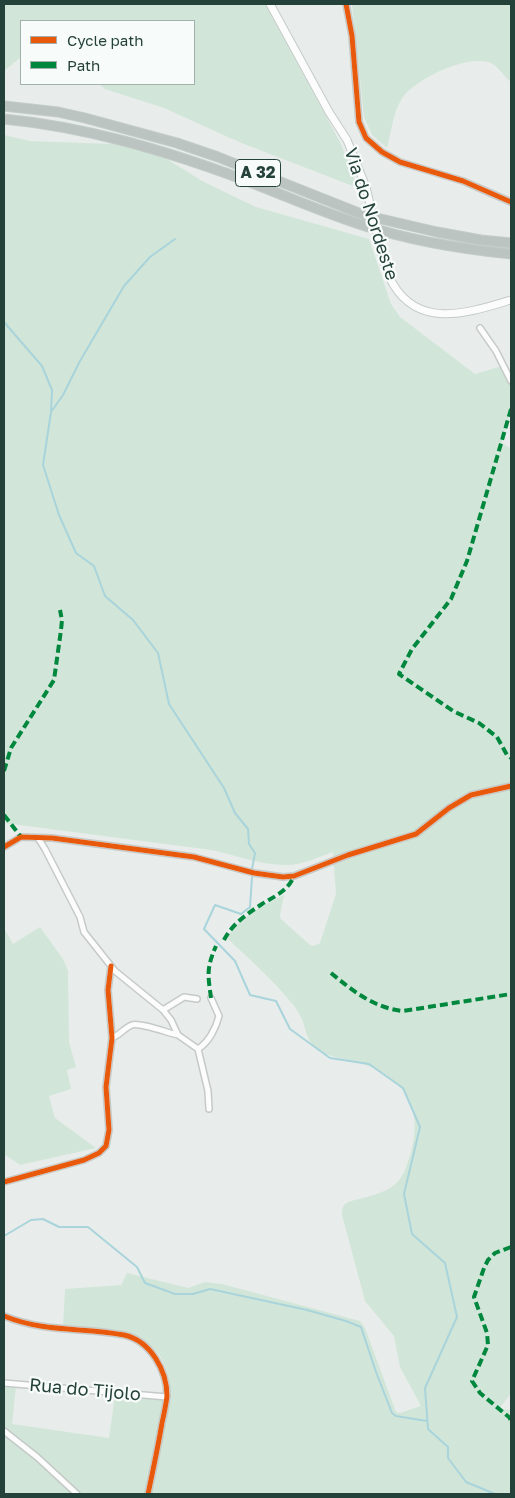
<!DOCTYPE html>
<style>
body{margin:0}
#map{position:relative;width:515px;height:1498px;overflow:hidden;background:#e8edeb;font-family:"Golos Text",sans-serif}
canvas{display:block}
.frame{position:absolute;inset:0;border:5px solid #24423a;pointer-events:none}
.legend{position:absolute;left:20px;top:20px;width:175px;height:65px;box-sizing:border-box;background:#f7fbf9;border:1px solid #a3b1ad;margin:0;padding:6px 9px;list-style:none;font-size:15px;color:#24423a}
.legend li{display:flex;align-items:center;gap:10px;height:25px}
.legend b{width:25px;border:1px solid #a3b1ad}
</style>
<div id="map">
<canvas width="515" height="1498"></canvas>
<div class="frame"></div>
<ul class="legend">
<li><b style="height:6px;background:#e8590c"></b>Cycle path</li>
<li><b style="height:6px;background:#00873e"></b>Path</li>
</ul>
</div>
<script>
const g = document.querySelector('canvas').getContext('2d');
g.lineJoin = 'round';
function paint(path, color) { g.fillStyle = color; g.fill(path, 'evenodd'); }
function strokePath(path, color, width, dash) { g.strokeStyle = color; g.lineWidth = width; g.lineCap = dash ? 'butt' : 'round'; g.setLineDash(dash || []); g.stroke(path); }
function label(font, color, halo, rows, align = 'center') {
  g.font = font + ' "Golos Text",sans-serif'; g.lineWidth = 4.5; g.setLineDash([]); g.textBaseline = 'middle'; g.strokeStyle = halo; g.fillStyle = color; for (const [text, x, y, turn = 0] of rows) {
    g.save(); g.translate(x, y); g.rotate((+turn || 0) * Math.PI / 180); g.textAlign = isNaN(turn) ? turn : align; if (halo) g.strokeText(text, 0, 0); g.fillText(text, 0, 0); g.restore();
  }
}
paint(new Path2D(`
 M 4,4 L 265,4 L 341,144 L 358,188 L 239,142 L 164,108 L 105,89 L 99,84 L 194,84 L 194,21 L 21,21 L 21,57 L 4,71 Z
 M 352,4 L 511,4 L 511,82 C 504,77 499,67 491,63 C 467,54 414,79 401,100 C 393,113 391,133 387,148 L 372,135 L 364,117 Z
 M 4,135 L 30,141 L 113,144 L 131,147 L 165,158 L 204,182 L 256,207 L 369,239 L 391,304 L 400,317 L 475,374 L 502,366 L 511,387 L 511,412 L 502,443 L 511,449 L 511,1393 L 499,1409 L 511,1410 L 511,1494 L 4,1494 L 4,1385 L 16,1386 L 12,1424 L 109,1438 L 115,1395 L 170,1401 C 172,1327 117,1332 63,1327 L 65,1289 L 121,1285 L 127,1273 L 188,1288 L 205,1282 L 222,1284 L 360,1321 L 365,1328 L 396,1412 L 400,1413 L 421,1406 L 400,1367 L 394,1336 L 365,1301 L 342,1215 C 342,1211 342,1207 345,1204 C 349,1201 355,1200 359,1199 C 378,1194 397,1190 405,1170 C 425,1121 416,1083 363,1064 C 346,1058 328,1059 314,1046 C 307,1040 306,1031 303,1022 C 300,1014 295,1006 289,1000 C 271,978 248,958 227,938 C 240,916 263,906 284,895 L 280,915 L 281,919 L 310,945 L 314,946 L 320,943 L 336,894 L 333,852 C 318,857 303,865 286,865 C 255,865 233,853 204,849 C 137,840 70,832 4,823 Z
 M 40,927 L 63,959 L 68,971 L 69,1042 L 76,1067 L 67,1070 L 71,1089 L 49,1096 L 55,1118 L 96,1148 L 20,1165 L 4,1154 L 4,928 L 13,944 Z`), '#d1e6d8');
strokePath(new Path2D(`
 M 4,322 L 42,366 L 52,390 L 51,412 L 43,465 L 59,515 L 76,553 L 94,566 L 105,596 L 133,620 L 158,653 L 169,704 L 224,788 L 235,813 L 248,829 L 249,844 L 255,853 L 252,869
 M 51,412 L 63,395 L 80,361 L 124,286 L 150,257 L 175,239
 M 252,877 L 250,907 L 241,914 L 215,905 L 204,929 L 235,961 L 250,995 L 276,1001 L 290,1029 L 330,1058 L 369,1064 L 403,1088 L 420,1127 L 404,1194 L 412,1234 L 445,1263 L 457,1317 L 425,1388 L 428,1429 L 448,1447 L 448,1458 L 466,1482 L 495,1494
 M 4,1236 L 31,1220 L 43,1219 L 59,1227 L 88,1227 L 137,1267 L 145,1283 L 175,1294 L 193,1294 L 210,1289 L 307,1310 L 346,1321 L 361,1327 L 376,1372 L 392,1413 L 396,1416 L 427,1421`), '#a9d4db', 2);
const street = new Path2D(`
 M 346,4 L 352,36 L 359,122 L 366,138 L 382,152 L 400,162 L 463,181 L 511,202
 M 480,328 L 496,351 L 511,381
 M 38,838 L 45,849 L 80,917 L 84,932 L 115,971 L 163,1010 L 171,1020 L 178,1035 L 198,1049
 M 4,847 L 21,837 L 52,838 L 194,857 L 254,873 L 283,877 L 294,876 L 348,855 L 416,834 L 449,808 L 471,795 L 511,786
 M 163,1010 L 184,997 L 197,999
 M 112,1038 C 120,1035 124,1028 132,1025 C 139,1022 168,1033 178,1035
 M 198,1049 L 208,1091 L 209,1109
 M 198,1049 C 209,1042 216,1028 219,1016 L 211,998
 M 4,1182 L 84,1160 L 99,1153 L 106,1146 L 109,1130 L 106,1087 L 112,1038 L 108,990 L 111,966
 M 4,1316 C 46,1333 82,1327 124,1335 C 151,1341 167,1371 167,1396 C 166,1405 164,1414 162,1423 C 158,1447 153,1470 148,1494
 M 4,1383 L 167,1397
 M 4,1431 L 37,1457 L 77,1494`);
const secondary = new Path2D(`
 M 270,4 L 329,112 L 347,140 L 366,187
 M 379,244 C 383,258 386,272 393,284 C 420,330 470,312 511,300`);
const highway = new Path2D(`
 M 4,106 L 58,112 L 85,118 L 177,143 L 218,157 L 364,215 L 437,232 L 481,240 L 511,243
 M 4,119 C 86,127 164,150 242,179 C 281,194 319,211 359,224 C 408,240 460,249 511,254`);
strokePath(street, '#c5cac8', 8);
strokePath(secondary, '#c3cbc8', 9);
strokePath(highway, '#c3ccc9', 11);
strokePath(street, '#fcfcfc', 5);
strokePath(secondary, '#fcfcfc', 7);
strokePath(highway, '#bcc4c2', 9);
const secondaryBridge = new Path2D(`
 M 366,187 L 379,244`);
strokePath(secondaryBridge, '#c3cbc8', 9, []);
strokePath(secondaryBridge, '#fcfcfc', 7);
strokePath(new Path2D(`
 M 511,409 L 467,561 L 451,599 L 412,649 L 399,674 L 453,711 L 479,723 L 497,737 L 507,755 L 511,758
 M 4,771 L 11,748 L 54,680 L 61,630 L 62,620 L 60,610
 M 4,815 L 21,837
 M 224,940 C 232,924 247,914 262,904 C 275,896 288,891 294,876
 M 331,973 C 353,991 374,1008 403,1011 L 511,994
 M 211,998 C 208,975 206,969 216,946
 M 511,1247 L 495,1253 L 488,1260 L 484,1268 L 474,1297 L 487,1333 L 488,1345 L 472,1381 L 480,1393 L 510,1418 L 511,1424`), '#00873e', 4, [8, 4]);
strokePath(new Path2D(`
 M 346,4 L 352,36 L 359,122 L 366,138 L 382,152 L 400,162 L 463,181 L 511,202
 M 4,847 L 21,837 L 52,838 L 194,857 L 254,873 L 283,877 L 294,876 L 348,855 L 416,834 L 449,808 L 471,795 L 511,786
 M 4,1182 L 84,1160 L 99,1153 L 106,1146 L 109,1130 L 106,1087 L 112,1038 L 108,990 L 111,966
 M 4,1316 C 46,1333 82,1327 124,1335 C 151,1341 167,1371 167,1396 C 166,1405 164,1414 162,1423 C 158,1447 153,1470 148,1494`), '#e8590c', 5);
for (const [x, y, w] of [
 [258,173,45]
]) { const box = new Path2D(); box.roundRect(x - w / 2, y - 13.5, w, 27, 4); g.fillStyle = '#f7fbf9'; g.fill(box); strokePath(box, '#24423a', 1); }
label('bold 16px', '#24423a', null, [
 ["A 32",258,173]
]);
label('18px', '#24423a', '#f7fbf9', [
 ["Via do Nordeste",371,214,72],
 ["Rua do Tijolo",85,1390,5]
]);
</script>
